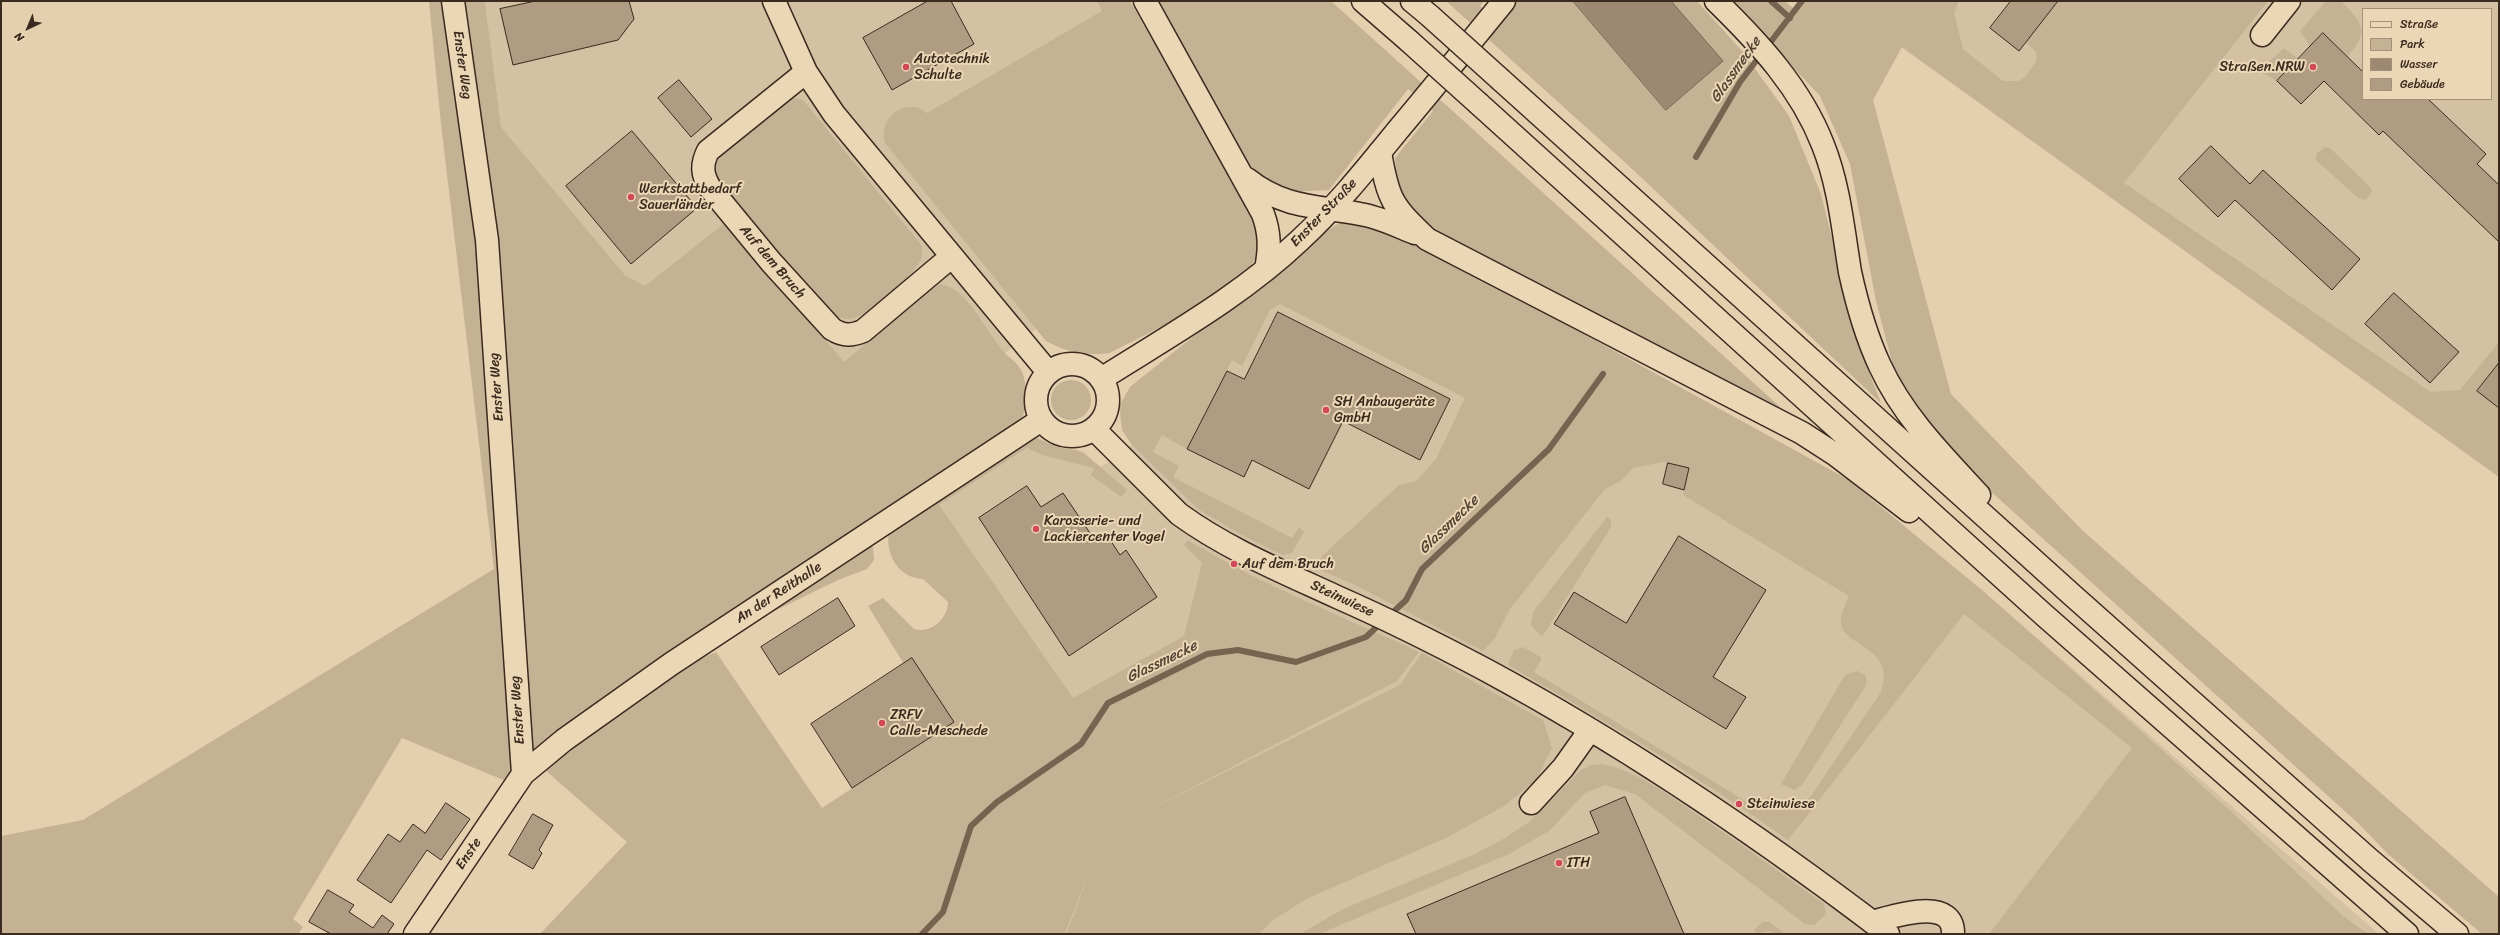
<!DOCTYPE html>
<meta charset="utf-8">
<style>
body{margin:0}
#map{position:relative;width:2500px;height:935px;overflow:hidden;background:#e4cfaf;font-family:Sriracha,sans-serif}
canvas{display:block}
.frame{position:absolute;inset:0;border:2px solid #3b2a1e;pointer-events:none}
.legend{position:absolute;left:2362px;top:8px;width:130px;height:92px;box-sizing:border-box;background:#ebd6b5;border:1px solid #a59179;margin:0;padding:5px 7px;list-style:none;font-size:12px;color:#3b2a1e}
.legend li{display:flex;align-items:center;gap:8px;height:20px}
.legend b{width:20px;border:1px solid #a59179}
.north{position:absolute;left:8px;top:8px;width:40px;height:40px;-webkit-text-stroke:3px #ebd6b5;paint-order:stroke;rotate:224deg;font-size:11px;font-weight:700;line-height:16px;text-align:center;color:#3b2a1e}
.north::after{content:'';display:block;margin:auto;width:14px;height:18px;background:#3b2a1e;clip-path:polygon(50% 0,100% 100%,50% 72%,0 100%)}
</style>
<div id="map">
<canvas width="2500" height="935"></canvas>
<div class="frame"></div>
<ul class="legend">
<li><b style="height:5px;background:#ebd6b5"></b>Straße</li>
<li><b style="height:11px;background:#c5b194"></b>Park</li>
<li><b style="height:11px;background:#9d8972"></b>Wasser</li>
<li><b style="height:11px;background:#b09c82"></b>Gebäude</li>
</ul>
<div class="north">N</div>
</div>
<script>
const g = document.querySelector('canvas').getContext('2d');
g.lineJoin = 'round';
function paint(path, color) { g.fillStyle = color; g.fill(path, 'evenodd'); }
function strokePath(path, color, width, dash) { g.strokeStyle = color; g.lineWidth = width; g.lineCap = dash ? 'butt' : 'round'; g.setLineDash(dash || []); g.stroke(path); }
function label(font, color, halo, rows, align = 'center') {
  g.font = font + ' Sriracha,sans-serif'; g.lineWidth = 4; g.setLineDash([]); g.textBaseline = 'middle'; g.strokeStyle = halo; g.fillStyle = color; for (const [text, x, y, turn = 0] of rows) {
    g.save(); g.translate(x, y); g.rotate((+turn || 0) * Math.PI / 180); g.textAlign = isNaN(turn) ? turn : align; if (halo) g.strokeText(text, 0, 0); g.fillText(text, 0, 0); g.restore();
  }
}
paint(new Path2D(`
 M 485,1 L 1097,1 L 1102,10 L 1047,324 L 1036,329 L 1005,353 L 994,439 L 645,286 L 625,275 L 501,127 Z
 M 1825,1 L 2499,1 L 2499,477 L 1901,47 ZM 2363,9 L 2491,9 L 2491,99 L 2363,99 Z
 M 1341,222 L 1576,330 L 1847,479 L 1983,591 L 2379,934 L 1066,934 L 1097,854 L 1141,813 L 922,516 L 1027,448 L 1042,455 L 1101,467 L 1132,445 L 1122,430 L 1120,417 L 1120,405 L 1130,387 L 1208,325 L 1268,284 L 1324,233 Z`), '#d4c0a2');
paint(new Path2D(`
 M 429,1 L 485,1 L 501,127 L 625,275 L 645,286 L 726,222 L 844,362 L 926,294 L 940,284 C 967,287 986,332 1004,352 C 1010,359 1017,361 1022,372 C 1028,386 1027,412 1019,425 L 532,756 L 513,755 L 508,782 L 402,738 L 293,919 L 303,927 L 298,934 L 1,934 L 1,836 L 83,820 L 494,569 L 441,124 Z
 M 1097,1 L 1130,1 L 1254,216 C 1257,230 1263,244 1256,258 C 1240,291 1144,335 1110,353 C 1087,356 1066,352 1046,341 L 885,143 C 879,125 895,104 915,107 C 919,107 923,111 927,113 L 1102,11 Z
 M 1155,1 L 1331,1 L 1789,415 L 1433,230 L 1398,194 L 1395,158 L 1433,111 L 1408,89 L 1329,190 L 1288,192 L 1267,181 L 1247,163 Z
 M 1446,1 L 1484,1 L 1480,6 L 1498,22 L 1516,1 L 1573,1 L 1666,110 L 1723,61 L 1671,1 L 1697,1 L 1743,52 L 1789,116 L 1821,194 L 1858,344 L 1881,403 L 1628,165 Z
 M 1731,1 L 1785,1 L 1793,8 L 1799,1 L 1959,1 L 1954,13 L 1963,49 L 2003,81 L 2018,81 L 2026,76 L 2033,66 L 2037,59 L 2036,52 L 2026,42 L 2058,1 L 2268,1 L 2124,183 L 2431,392 L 2460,390 L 2499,342 L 2499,363 L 2477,391 L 2499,408 L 2499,477 L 1902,47 L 1873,100 L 1951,394 L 2082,530 L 2499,897 L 2499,934 L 2482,934 L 2389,855 L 2358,823 L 1987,488 L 1936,434 L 1894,370 L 1876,301 L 1850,164 L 1820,96 Z
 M 2326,1 L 2341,1 C 2362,23 2371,30 2347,57 L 2323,33 L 2310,46 L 2300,31 Z
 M 2284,48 L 2298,59 L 2277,81 L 2259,71 Z
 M 792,97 L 803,100 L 922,246 C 922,251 923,255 921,259 C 913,276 865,322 846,319 C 835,318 827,309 820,302 L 721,186 C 713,171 713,163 723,149 L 786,99 Z
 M 2325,147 L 2330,148 L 2370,187 L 2372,191 L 2366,200 L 2358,198 L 2316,160 L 2316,154 Z
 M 1341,222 L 1362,222 L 1391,232 L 1576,330 L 1847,479 L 1983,591 L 2235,815 L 2344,917 L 2368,934 L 1989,934 L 2132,748 L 1964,614 L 1788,840 C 1698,776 1603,720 1508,665 L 1514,650 L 1523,647 L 1542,658 L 1534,672 L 1760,810 L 1768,796 L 1782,806 L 1798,807 L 1809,799 L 1881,692 C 1897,646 1843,647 1841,623 C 1840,614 1846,604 1849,596 L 1683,495 L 1689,468 L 1663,462 L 1633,468 L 1621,481 L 1605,489 L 1510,609 L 1495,638 L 1483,651 L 1357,586 L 1319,569 L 1318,563 L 1322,556 L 1399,485 L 1416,481 L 1436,459 L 1465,398 L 1280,304 L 1270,310 L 1242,366 L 1232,360 L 1187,449 L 1162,435 L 1153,452 L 1179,466 L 1173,477 L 1292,538 L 1299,527 L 1304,532 L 1292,553 L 1283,555 L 1242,535 L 1198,509 L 1132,445 L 1122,430 L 1120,405 L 1130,387 L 1208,325 L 1268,284 L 1324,233 Z
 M1051 400a20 20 0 1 1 40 0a20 20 0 1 1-40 0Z
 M 1029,435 C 1040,438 1048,444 1059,447 C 1068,450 1076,448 1084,453 L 1127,490 L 1121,497 L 1091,475 L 1094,468 L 1042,455 L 1027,448 L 939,505 L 1073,698 L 1184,636 L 1202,563 L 1184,545 L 1188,540 C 1261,585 1342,616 1419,652 L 1397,681 L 1143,813 L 1400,685 L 1422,653 L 1543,720 L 1552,748 L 1536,780 L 1504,806 L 1446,838 L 1306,899 L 1272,921 L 1259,934 L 1066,934 L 1092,866 L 1065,934 L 540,934 L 627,842 L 543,768 L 659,677 L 716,652 L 822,808 L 953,722 L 904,664 L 868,606 L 883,598 L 914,629 C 931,634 948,619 948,602 L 923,579 C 898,578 885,554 889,531 Z
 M 1607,517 L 1611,519 L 1611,527 L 1542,637 L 1531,625 L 1533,612 Z
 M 870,545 L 873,547 L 874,560 L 867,569 L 838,580 L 754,621 Z
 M 1857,671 L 1865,675 L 1867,681 L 1865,687 L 1802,785 L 1794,790 L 1781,784 L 1845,675 Z
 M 1603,764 C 1640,773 1669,795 1699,816 C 1742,844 1783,875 1824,904 L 1826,914 L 1814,925 L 1805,924 L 1635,794 L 1605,785 L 1585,793 L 1549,831 L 1509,854 L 1319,934 L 1300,934 L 1343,909 L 1473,855 L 1505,838 L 1529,822 L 1581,770 L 1591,765 Z
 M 1763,922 L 1770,922 L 1785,934 L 1772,934 L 1771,931 L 1756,934 L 1754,930 Z`), '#c5b194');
const water = new Path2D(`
 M 1573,1 L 1671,1 L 1723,61 L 1666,110 Z`);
paint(water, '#9d8972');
strokePath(water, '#766350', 1);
strokePath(new Path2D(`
 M 1771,1 L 1790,18
 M 1696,157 L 1740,82 L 1802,1
 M 1389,616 L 1406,600 L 1422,569 L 1549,449 L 1603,374
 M 922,934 L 943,912 L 971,826 L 997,802 L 1081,744 L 1108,703 L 1207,654 L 1238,650 L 1296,662 L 1366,637 L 1382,622`), '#766350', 6);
const building = new Path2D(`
 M 536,1 L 629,1 L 634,19 L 618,40 L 513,65 L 500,9 Z
 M 928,1 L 951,1 L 974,44 L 892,90 L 863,38 Z
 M 2011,1 L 2058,1 L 2019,51 L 1990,28 Z
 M 2323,33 L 2363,72 L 2363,99 L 2428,99 L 2486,154 L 2477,164 L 2499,185 L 2499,242 L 2383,131 L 2379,135 L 2324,81 L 2301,104 L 2277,81 Z
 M 679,80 L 712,119 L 691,137 L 658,98 Z
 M 632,131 L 697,208 L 631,264 L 566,186 Z
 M 2211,146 L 2250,184 L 2263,170 L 2360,259 L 2332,290 L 2235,200 L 2218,217 L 2179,179 Z
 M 2394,293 L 2459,352 L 2430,383 L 2365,324 Z
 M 1278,312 L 1450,399 L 1420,460 L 1343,421 L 1309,489 L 1252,460 L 1244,477 L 1187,449 L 1227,371 L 1244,379 Z
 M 2499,363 L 2499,408 L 2477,391 Z
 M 1668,463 L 1689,468 L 1684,490 L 1663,484 Z
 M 1027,486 L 1041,507 L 1063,493 L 1094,539 L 1105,532 L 1120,555 L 1126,550 L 1157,597 L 1069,656 L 979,518 Z
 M 1679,536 L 1766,590 L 1713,677 L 1746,697 L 1726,729 L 1554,624 L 1574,592 L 1626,623 Z
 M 838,598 L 855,626 L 779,675 L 761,647 Z
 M 912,658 L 954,722 L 852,788 L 811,724 Z
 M 1625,797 L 1684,934 L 1416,934 L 1407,914 L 1599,833 L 1590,812 Z
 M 446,803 L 470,819 L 441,860 L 427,850 L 391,903 L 357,880 L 388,834 L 400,842 L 413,824 L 425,833 Z
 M 533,814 L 553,825 L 539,850 L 542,853 L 533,869 L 509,855 Z
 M 328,890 L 354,905 L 349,912 L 373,928 L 382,915 L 394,924 L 387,934 L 331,934 L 309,922 Z`);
paint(building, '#b09c82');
strokePath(building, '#3b2a1e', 1);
const minor = new Path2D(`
 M 453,1 L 487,240 L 523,774
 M 774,1 L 806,72 L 834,114 L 1048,372
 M 2262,35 L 2289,1
 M 806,72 L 708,151 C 701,165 702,175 710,188 L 771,262 L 832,329 C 843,336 851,336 863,331 L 951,257
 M1036 400a36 36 0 1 1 72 0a36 36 0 1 1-72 0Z
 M 1101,379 C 1169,336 1241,296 1300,240 C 1336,207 1367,168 1398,130 C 1434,87 1469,44 1504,1
 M 1094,429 L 1179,514 C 1227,549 1283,572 1337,597 C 1387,619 1437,644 1486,670 C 1627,746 1761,837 1888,934
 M 1531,803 L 1563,768 L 1590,730
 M 1872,922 C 1892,917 1954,895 1953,934
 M 415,934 L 523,774 L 564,740 L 671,664 L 1041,420`);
const highway = new Path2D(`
 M 1145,1 L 1263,214 C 1270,233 1270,249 1266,269
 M 1363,1 L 1409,41
 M 1412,1 L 1430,16
 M 1716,1 C 1759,43 1801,88 1823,145 C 1839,185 1843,229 1850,272 C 1857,304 1866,336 1880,366 C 1903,416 1942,455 1979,495
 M 1501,80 L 2071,594 L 2370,860 L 2457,934
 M 1479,104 L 2044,615 L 2407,934
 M 1380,152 C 1388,200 1392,206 1427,239 L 1802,433 L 1836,455 L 1909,511
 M 1247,179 C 1283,208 1317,206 1360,214 C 1379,217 1397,226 1415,233`);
strokePath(minor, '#3b2a1e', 25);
strokePath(highway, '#3b2a1e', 25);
strokePath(minor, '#ebd6b5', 22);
strokePath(highway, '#ebd6b5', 22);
const highwayBridge = new Path2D(`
 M 1430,16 L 1501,80
 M 1409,41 L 1479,104`);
strokePath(highwayBridge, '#3b2a1e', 25, []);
strokePath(highwayBridge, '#ebd6b5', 22);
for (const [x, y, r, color] of [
 [906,67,4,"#d1495b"],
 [2313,67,4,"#d1495b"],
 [631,197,4,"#d1495b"],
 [1326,410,4,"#d1495b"],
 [1036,529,4,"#d1495b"],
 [1234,564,4,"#d1495b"],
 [882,723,4,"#d1495b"],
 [1739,804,4,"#d1495b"],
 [1559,863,4,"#d1495b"]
]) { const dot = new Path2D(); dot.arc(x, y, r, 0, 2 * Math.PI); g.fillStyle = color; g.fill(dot); strokePath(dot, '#ebd6b5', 1.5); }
label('14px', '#3b2a1e', '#ebd6b5', [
 ["Autotechnik",914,59],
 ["Schulte",914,75],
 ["Straßen.NRW",2305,67,"right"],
 ["Werkstattbedarf",639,189],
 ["Sauerländer",639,205],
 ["SH Anbaugeräte",1334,402],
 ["GmbH",1334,418],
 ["Karosserie- und",1044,521],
 ["Lackiercenter Vogel",1044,537],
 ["Auf dem Bruch",1242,564],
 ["ZRFV",890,715],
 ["Calle-Meschede",890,731],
 ["Steinwiese",1747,804],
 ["ITH",1567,863]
], 'left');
label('14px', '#3b2a1e', '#ebd6b5', [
 ["Enster Weg",462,65,82],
 ["Enster Straße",1324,213,-46],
 ["Auf dem Bruch",772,262,49],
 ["Enster Weg",497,387,-94],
 ["An der Reithalle",779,593,-33],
 ["Steinwiese",1342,599,25],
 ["Enster Weg",518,710,-94],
 ["Enste",469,854,-56]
]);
label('italic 15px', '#544233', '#ebd6b5', [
 ["Glassmecke",1736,70,-55],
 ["Glassmecke",1449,525,-44],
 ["Glassmecke",1162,662,-26]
]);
</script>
